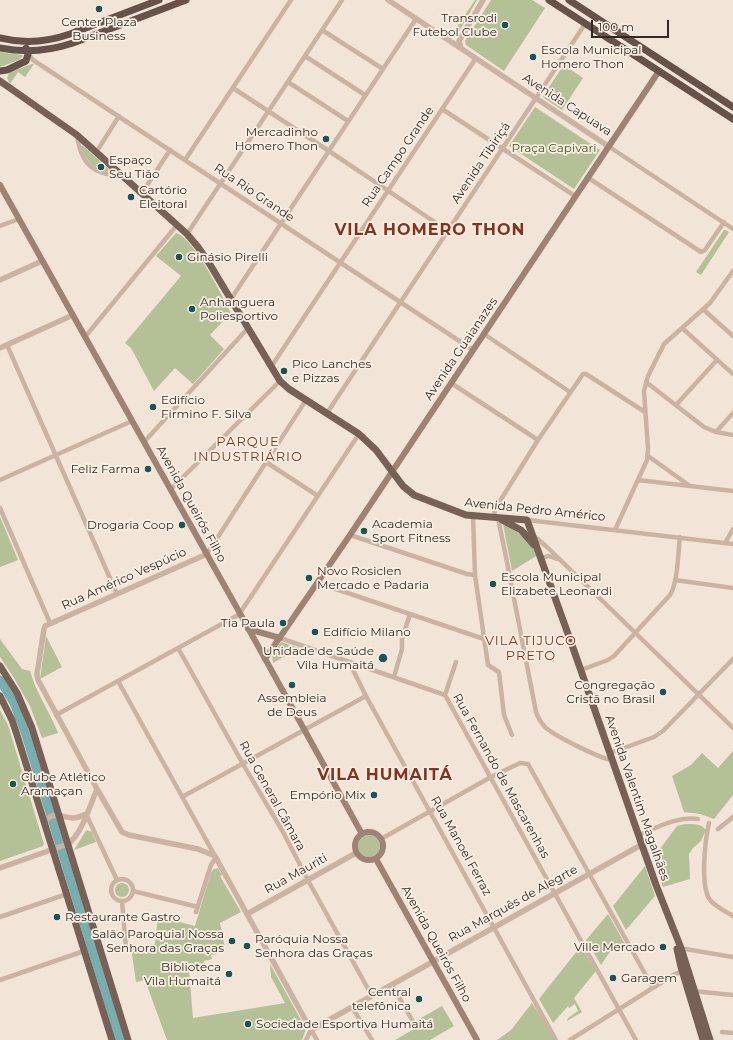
<!DOCTYPE html>
<meta charset="utf-8">
<style>
body{margin:0}
#map{position:relative;width:733px;height:1040px;overflow:hidden;background:#f2e4d7;font-family:Montserrat,sans-serif}
canvas{display:block}
.scale{position:absolute;left:591px;top:20px;width:78px;height:18px;box-sizing:border-box;border:2px solid #352925;border-top:0;padding-left:5px;font-size:12px;line-height:14px;white-space:nowrap;color:#352925;-webkit-text-stroke:3px #faefe3;paint-order:stroke}
</style>
<div id="map">
<canvas width="733" height="1040"></canvas>
<div class="scale">100 m</div>
</div>
<script>
const g = document.querySelector('canvas').getContext('2d');
g.lineJoin = 'round';
function paint(path, color) { g.fillStyle = color; g.fill(path, 'evenodd'); }
function strokePath(path, color, width, dash) { g.strokeStyle = color; g.lineWidth = width; g.lineCap = dash ? 'butt' : 'round'; g.setLineDash(dash || []); g.stroke(path); }
function label(font, color, halo, rows, align = 'center') {
  g.font = font + ' Montserrat,sans-serif'; g.lineWidth = 3.5; g.setLineDash([]); g.textBaseline = 'middle'; g.strokeStyle = halo; g.fillStyle = color; for (const [text, x, y, turn = 0] of rows) {
    g.save(); g.translate(x, y); g.rotate((+turn || 0) * Math.PI / 180); g.textAlign = isNaN(turn) ? turn : align; if (halo) g.strokeText(text, 0, 0); g.fillText(text, 0, 0); g.restore();
  }
}
paint(new Path2D(`
 M 475,0 L 477,0 L 457,35 L 454,36 L 451,36 Z
 M 491,0 L 532,0 L 545,8 L 504,71 L 466,45 L 465,41 Z
 M 0,52 L 22,55 L 23,56 L 19,60 L 0,67 Z
 M 565,63 L 571,66 L 570,69 L 583,78 L 562,110 L 544,98 L 543,96 Z
 M 32,64 L 34,64 L 25,77 L 18,72 L 10,84 L 7,78 L 10,72 Z
 M 535,107 L 600,150 L 574,189 L 509,146 Z
 M 82,145 L 110,170 L 110,172 C 95,172 85,159 81,146 Z
 M 724,230 L 726,230 L 729,232 L 701,275 L 696,272 Z
 M 176,233 C 194,238 222,296 231,313 L 210,335 L 224,349 L 193,384 L 175,368 L 154,391 L 131,348 L 125,343 L 181,276 L 156,256 Z
 M 0,517 L 18,560 L 0,567 Z
 M 503,524 C 522,534 526,537 538,555 L 512,571 Z
 M 46,636 L 62,667 L 40,679 Z
 M 0,639 L 22,669 L 30,671 C 36,693 50,712 58,733 L 42,738 L 30,706 L 14,678 L 0,657 Z
 M 281,642 L 299,648 L 273,663 L 272,655 Z
 M 0,710 L 8,725 L 44,844 L 43,846 L 0,861 Z
 M 733,751 L 733,795 L 714,819 L 700,814 L 684,812 L 672,776 L 691,765 L 702,753 L 718,768 Z
 M 685,824 C 692,824 701,823 706,830 L 701,841 L 693,848 L 689,854 L 690,879 L 663,887 L 654,857 L 677,826 Z
 M 87,830 L 92,832 L 96,842 L 74,850 L 85,832 Z
 M358 846a11 11 0 1 1 22 0a11 11 0 1 1-22 0Z
 M 645,866 L 655,896 L 626,930 L 613,906 Z
 M 218,868 L 222,875 L 220,876 L 241,912 L 220,923 L 225,948 L 217,949 L 217,954 L 211,955 L 212,959 L 204,961 L 205,967 L 189,970 L 193,1018 L 285,1003 L 271,977 L 270,964 L 306,1029 L 302,1040 L 167,1040 L 145,980 L 136,982 L 131,948 L 155,944 L 158,916 L 195,926 L 211,872 L 214,869 Z
 M115 890a7 7 0 1 1 14 0a7 7 0 1 1-14 0Z
 M 608,914 L 625,944 L 620,947 L 617,943 L 615,945 L 617,948 L 609,953 L 601,965 L 586,940 Z
 M 581,946 L 596,971 L 574,998 L 582,1012 L 567,1021 L 568,1018 L 578,1011 L 575,1004 L 569,1008 L 568,1006 L 553,1023 L 539,999 Z
 M 532,1003 L 556,1040 L 497,1040 L 511,1030 Z
 M 442,1006 L 454,1026 L 430,1040 L 395,1040 L 419,1026 L 416,1021 Z`), '#b4c196');
strokePath(new Path2D(`
 M 0,680 L 14,703 L 26,735 L 120,1040`), '#75afb0', 9);
strokePath(new Path2D(`
 M 322,30 L 383,69
 M 28,53 L 33,60 L 473,350
 M 305,56 L 365,95
 M 288,82 L 348,121
 M 233,88 L 329,151 L 448,231
 M 442,109 L 575,196
 M 77,135 C 81,166 94,174 124,177
 M 608,146 L 733,229
 M 97,151 L 119,116
 M 185,160 L 291,0
 M 587,177 L 701,252 L 705,250 L 724,222
 M 142,193 L 170,150
 M 0,226 L 19,219
 M 187,234 L 342,0
 M 231,299 L 416,19
 M 704,310 L 733,336
 M 682,328 L 733,374
 M 484,334 L 570,392
 M 85,337 L 177,225
 M 7,345 L 117,594
 M 271,367 L 476,58
 M 646,382 L 704,427 L 716,432 L 733,435
 M 451,383 L 538,440
 M 676,405 L 717,360
 M 327,413 L 585,24
 M 716,432 L 733,413
 M 144,442 L 248,328
 M 648,456 L 690,486
 M 266,462 L 318,496
 M 0,480 L 132,421
 M 638,480 L 733,491
 M 171,489 L 280,381
 M 0,508 L 50,623
 M 473,516 L 475,575 L 488,665 L 499,672 L 504,715 L 512,735
 M 494,518 L 495,509 L 538,440 L 583,374 L 586,374 L 645,412
 M 498,518 L 505,552 L 536,712 C 538,718 542,724 546,728 C 557,737 599,758 612,760
 M 527,520 L 733,544
 M 615,530 L 647,460 L 648,449 L 644,391 L 648,376 L 664,344 L 710,303 L 733,271
 M 350,535 L 467,574 L 475,575
 M 534,536 L 547,547 L 733,728
 M 725,543 L 733,529
 M 207,554 L 306,400
 M 541,558 L 549,556 L 557,559
 M 675,580 L 733,588
 M 318,583 L 484,639
 M 240,613 L 359,434
 M 280,638 L 445,695 L 636,1040
 M 178,648 L 243,764 L 283,832 L 310,884 L 372,996
 M 349,662 L 366,696 L 556,1040
 M 581,670 L 608,660 L 614,656 L 670,595 C 678,583 678,552 680,537
 M 394,677 L 402,649 L 402,639 L 410,614
 M 118,681 L 215,856
 M 445,695 L 456,662
 M 56,715 L 240,614
 M 610,753 L 654,737 L 663,731 L 733,659
 M 182,797 L 366,696
 M 86,814 L 117,880
 M 709,823 C 705,840 700,887 710,900 C 716,907 725,911 733,916
 M 718,829 L 733,817
 M 639,835 C 658,827 677,816 698,819
 M 381,839 L 491,777 L 520,763 L 528,764 L 653,988
 M111 890a11 11 0 1 1 22 0a11 11 0 1 1-22 0Z
 M 133,891 L 198,907
 M 122,901 L 126,948
 M 196,912 L 211,865 L 216,857
 M 0,917 L 67,894
 M 679,948 L 733,957
 M 0,980 L 84,951
 M 392,985 L 415,1025
 M 693,991 L 733,995
 M 352,1007 L 372,1040
 M 311,1030 L 317,1040
 M 722,1032 L 733,1033
 M 306,1040 L 311,1030
 M 570,1040 L 675,974 L 684,971`), '#cab3a3', 4.5);
strokePath(new Path2D(`
 M 388,0 L 608,146
 M 461,48 L 459,41 L 483,0
 M 0,280 L 42,261
 M 0,348 L 73,315
 M 207,554 L 45,626 L 44,629 L 37,674 L 38,680 L 97,789 L 122,832 L 129,835 L 198,849 L 215,856 L 311,1030 L 641,845
 M 45,822 C 53,810 63,818 73,818 C 78,818 82,816 86,814
 M 0,868 L 68,844 C 82,834 90,805 97,789
 M 247,914 L 356,853`), '#cab3a3', 5.5);
strokePath(new Path2D(`
 M 0,185 L 237,608 L 362,834
 M 248,629 L 280,638
 M 265,659 L 350,535 L 659,71
 M355 846a14 14 0 1 1 28 0a14 14 0 1 1-28 0Z
 M 376,859 L 477,1040`), '#9e8274', 6);
strokePath(new Path2D(`
 M 0,81 L 77,135 L 187,234 L 198,247 L 209,263 L 280,381 L 289,389 L 359,434 L 376,450 L 403,486 L 414,495 L 466,515 L 527,520 L 572,645 L 656,885 L 681,948 L 710,1040
 M 502,520 L 521,530 L 534,545
 M 0,666 L 17,693 L 32,728 L 128,1040
 M 0,696 L 12,720 L 17,735 L 112,1040
 M 677,949 L 681,967 L 703,1040`), '#776055', 7);
strokePath(new Path2D(`
 M 549,0 L 733,119
 M 569,0 L 733,107
 M 0,38 C 24,44 47,42 70,34 L 159,0
 M 0,48 C 25,53 49,51 73,43 L 186,0
 M 0,71 L 7,70 L 26,61 L 28,54 L 26,48`), '#665248', 7);
for (const [x, y, r, color] of [
 [99,9,4,"#195557"],
 [505,25,4,"#195557"],
 [533,57,4,"#195557"],
 [326,139,4,"#195557"],
 [101,167,4,"#195557"],
 [131,197,4,"#195557"],
 [179,257,4,"#195557"],
 [192,309,4,"#195557"],
 [284,371,4,"#195557"],
 [153,407,4,"#195557"],
 [148,469,4,"#195557"],
 [182,525,4,"#195557"],
 [364,531,4,"#195557"],
 [309,578,4,"#195557"],
 [493,584,4,"#195557"],
 [283,623,4,"#195557"],
 [315,632,4,"#195557"],
 [383,658,5,"#195557"],
 [292,685,4,"#195557"],
 [663,692,4,"#195557"],
 [13,784,4,"#195557"],
 [374,795,4,"#195557"],
 [57,917,4,"#195557"],
 [232,941,4,"#195557"],
 [247,946,4,"#195557"],
 [663,947,4,"#195557"],
 [229,974,4,"#195557"],
 [613,978,4,"#195557"],
 [419,999,4,"#195557"],
 [248,1024,4,"#195557"]
]) { const dot = new Path2D(); dot.arc(x, y, r, 0, 2 * Math.PI); g.fillStyle = color; g.fill(dot); strokePath(dot, '#faefe3', 1.5); }
label('12px', '#352925', '#faefe3', [
 ["Transrodi",497,18,"right"],
 ["Futebol Clube",497,32,"right"],
 ["Center Plaza",99,22,"center"],
 ["Business",99,36,"center"],
 ["Escola Municipal",541,50],
 ["Homero Thon",541,64],
 ["Mercadinho",318,132,"right"],
 ["Homero Thon",318,146,"right"],
 ["Espaço",109,160],
 ["Seu Tião",109,174],
 ["Cartório",139,190],
 ["Eleitoral",139,204],
 ["Ginásio Pirelli",187,257],
 ["Anhanguera",200,302],
 ["Poliesportivo",200,316],
 ["Pico Lanches",292,364],
 ["e Pizzas",292,378],
 ["Edifício",161,400],
 ["Firmino F. Silva",161,414],
 ["Feliz Farma",140,469,"right"],
 ["Academia",372,524],
 ["Sport Fitness",372,538],
 ["Drogaria Coop",174,525,"right"],
 ["Novo Rosiclen",317,571],
 ["Mercado e Padaria",317,585],
 ["Escola Municipal",501,577],
 ["Elizabete Leonardi",501,591],
 ["Tia Paula",275,623,"right"],
 ["Edifício Milano",323,632],
 ["Unidade de Saúde",374,651,"right"],
 ["Vila Humaitá",374,665,"right"],
 ["Congregação",655,685,"right"],
 ["Cristã no Brasil",655,699,"right"],
 ["Assembleia",292,698,"center"],
 ["de Deus",292,712,"center"],
 ["Clube Atlético",21,777],
 ["Aramaçan",21,791],
 ["Empório Mix",366,795,"right"],
 ["Restaurante Gastro",65,917],
 ["Salão Paroquial Nossa",224,934,"right"],
 ["Senhora das Graças",224,948,"right"],
 ["Paróquia Nossa",255,939],
 ["Senhora das Graças",255,953],
 ["Ville Mercado",655,947,"right"],
 ["Biblioteca",221,967,"right"],
 ["Vila Humaitá",221,981,"right"],
 ["Garagem",621,978],
 ["Central",411,992,"right"],
 ["telefônica",411,1006,"right"],
 ["Sociedade Esportiva Humaitá",256,1024]
], 'left');
label('12px', '#352925', '#faefe3', [
 ["Avenida Capuava",567,105,33],
 ["Rua Campo Grande",398,157,-56],
 ["Avenida Tibiriçá",481,163,-56],
 ["Rua Rio Grande",254,193,34],
 ["Avenida Guaianazes",461,349,-56],
 ["Avenida Queirós Filho",191,504,61],
 ["Avenida Pedro Américo",535,510,6],
 ["Rua Américo Vespúcio",124,579,-24],
 ["Rua Fernando de Mascarenhas",501,776,61],
 ["Rua General Câmara",272,796,61],
 ["Avenida Valentim Magalhães",637,798,71],
 ["Rua Manoel Ferraz",461,846,61],
 ["Rua Mauriti",296,874,-29],
 ["Rua Marquês de Alegrte",513,904,-29],
 ["Avenida Queirós Filho",436,944,61]
]);
label('12px', '#455428', '#faefe3', [
 ["Praça Capivari",554,148]
]);
g.letterSpacing = '1px';
label('13px', '#87311b', '#faefe3', [
 ["PARQUE",248,442],
 ["INDUSTRIÁRIO",248,457],
 ["VILA TIJUCO",531,641],
 ["PRETO",531,656]
]);
g.letterSpacing = '0px';
g.letterSpacing = '1px';
label('bold 16px', '#87311b', '#faefe3', [
 ["VILA HOMERO THON",430,230],
 ["VILA HUMAITÁ",385,775]
]);
g.letterSpacing = '0px';
</script>
